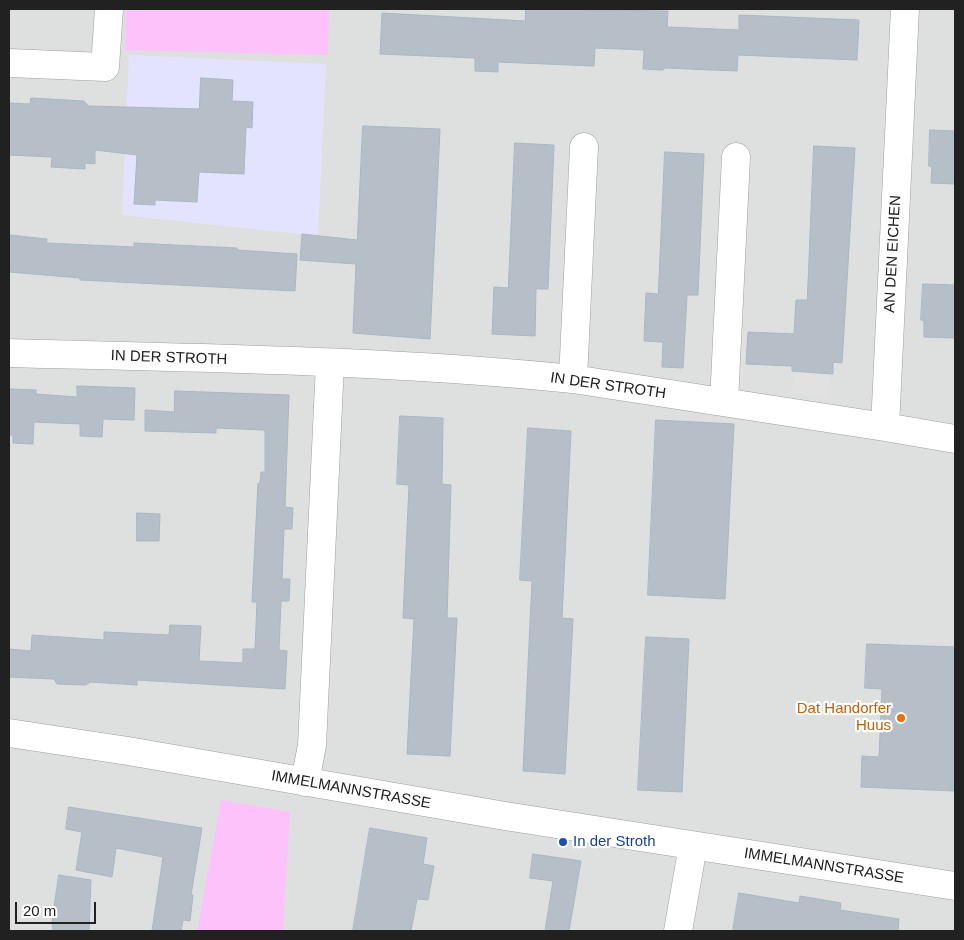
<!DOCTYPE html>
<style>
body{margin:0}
#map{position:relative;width:964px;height:940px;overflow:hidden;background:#e7ebf2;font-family:Arial,sans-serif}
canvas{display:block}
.frame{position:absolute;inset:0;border:10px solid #212121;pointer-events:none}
.scale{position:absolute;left:15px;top:902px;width:81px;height:22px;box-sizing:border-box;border:2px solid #212121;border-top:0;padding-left:6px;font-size:15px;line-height:18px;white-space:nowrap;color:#212121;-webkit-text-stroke:4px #fff;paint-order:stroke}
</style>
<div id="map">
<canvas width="964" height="940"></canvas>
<div class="frame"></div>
<div class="scale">20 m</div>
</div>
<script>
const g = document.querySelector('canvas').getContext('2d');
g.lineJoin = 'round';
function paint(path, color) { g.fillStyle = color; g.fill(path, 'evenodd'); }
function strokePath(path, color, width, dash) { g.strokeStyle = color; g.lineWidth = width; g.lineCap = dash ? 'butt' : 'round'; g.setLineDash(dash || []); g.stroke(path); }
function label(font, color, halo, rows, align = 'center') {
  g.font = font + ' Arial,sans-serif'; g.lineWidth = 4.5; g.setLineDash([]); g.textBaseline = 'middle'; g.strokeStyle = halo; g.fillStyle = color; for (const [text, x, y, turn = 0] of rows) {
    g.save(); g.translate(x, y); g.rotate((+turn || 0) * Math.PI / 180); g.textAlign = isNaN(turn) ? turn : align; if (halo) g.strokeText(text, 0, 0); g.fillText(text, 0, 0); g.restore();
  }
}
paint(new Path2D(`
 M 9,9 L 955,9 L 955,931 L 9,931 Z`), '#dedfdf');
paint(new Path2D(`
 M 129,55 L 326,64 L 318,236 L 122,215 Z`), '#e3e3ff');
paint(new Path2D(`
 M 126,9 L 329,9 L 328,55 L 125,50 Z
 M 221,800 L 290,812 L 283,931 L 197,931 Z`), '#fdc2f9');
paint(new Path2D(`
 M 733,333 L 746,334 L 743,388 L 731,385 Z
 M 795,374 L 830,374 L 827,398 L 791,393 Z`), '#e1e1e1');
const building = new Path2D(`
 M 526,9 L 668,11 L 667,27 L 739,30 L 739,15 L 859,20 L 857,60 L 738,55 L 737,71 L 665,68 L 663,70 L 643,69 L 644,50 L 595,48 L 594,66 L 498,62 L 498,72 L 475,71 L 475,58 L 380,54 L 382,13 L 525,21 Z
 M 201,78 L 233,80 L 232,101 L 253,102 L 252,128 L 246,127 L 244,174 L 199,172 L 197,202 L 155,200 L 155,205 L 134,204 L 137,155 L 95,150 L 95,164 L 85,163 L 85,169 L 51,167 L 52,157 L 9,155 L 9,103 L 30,104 L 31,98 L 84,101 L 88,106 L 199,109 Z
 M 363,126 L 440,129 L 430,339 L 353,333 L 356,264 L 300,260 L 302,234 L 357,240 Z
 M 930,130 L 955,131 L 955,184 L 931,183 L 932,167 L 929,166 Z
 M 515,143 L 554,145 L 548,289 L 536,289 L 535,336 L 492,334 L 494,287 L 508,288 Z
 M 814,146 L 855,148 L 842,363 L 833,362 L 833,374 L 792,371 L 792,366 L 746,364 L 748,332 L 794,334 L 796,300 L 807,300 Z
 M 665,152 L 704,154 L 698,295 L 687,295 L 683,368 L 662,367 L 663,342 L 644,341 L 646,293 L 658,294 Z
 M 9,235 L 47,239 L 46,243 L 134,247 L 134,243 L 237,248 L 237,250 L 297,254 L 295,291 L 80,280 L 80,278 L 9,272 Z
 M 923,284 L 955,285 L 955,338 L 924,337 L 924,321 L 921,320 Z
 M 77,386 L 135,388 L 134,420 L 103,419 L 102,437 L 80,436 L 80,424 L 34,422 L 33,444 L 13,443 L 13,435 L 9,435 L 9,389 L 36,390 L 36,394 L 77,397 Z
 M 175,391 L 289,395 L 285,507 L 293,508 L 292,529 L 284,529 L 282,579 L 290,579 L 289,601 L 281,601 L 279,650 L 287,651 L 285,689 L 137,680 L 137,685 L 90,682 L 86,685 L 57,684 L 54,679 L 9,677 L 9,649 L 31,651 L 32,635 L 104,640 L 104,632 L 169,635 L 170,625 L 201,626 L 199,661 L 243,663 L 243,649 L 255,649 L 257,602 L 252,602 L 258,483 L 260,483 L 261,472 L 265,472 L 265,430 L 216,428 L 216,433 L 145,431 L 145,410 L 174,412 Z
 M 400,416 L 443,418 L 442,484 L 451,485 L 447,618 L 457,618 L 450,756 L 407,754 L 414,619 L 403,618 L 409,485 L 397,484 Z
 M 656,420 L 734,424 L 725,599 L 648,595 Z
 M 528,428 L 571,431 L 562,618 L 573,619 L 565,774 L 523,771 L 532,581 L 520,580 Z
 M 137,513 L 160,514 L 159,541 L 137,541 Z
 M 646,637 L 689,639 L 682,792 L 638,790 Z
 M 867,644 L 955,647 L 955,791 L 861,787 L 862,756 L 879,757 L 882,689 L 865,688 Z
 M 69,807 L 202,828 L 191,895 L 193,895 L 190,921 L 183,920 L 181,931 L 152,931 L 163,857 L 116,848 L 112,877 L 76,870 L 82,832 L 66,829 Z
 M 370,828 L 427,838 L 423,864 L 434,866 L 428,900 L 417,899 L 411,931 L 353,931 Z
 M 533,854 L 581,861 L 569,931 L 545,931 L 553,881 L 530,878 Z
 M 59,875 L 91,880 L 89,931 L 53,931 L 52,922 Z
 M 739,893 L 799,903 L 800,896 L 841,903 L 840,910 L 899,919 L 898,931 L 733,931 Z`);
paint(building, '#b6bfc7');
strokePath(building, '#a8b8c5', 1);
const minor = new Path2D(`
 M 905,9 L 885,427 L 955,439
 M 9,63 L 105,67 L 109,9
 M 9,353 C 197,358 386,360 573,379 L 885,427
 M 573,379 L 584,147
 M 724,402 L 736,157
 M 9,733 L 128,751 L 505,816 L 955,886
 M 305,782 L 312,745 L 330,364
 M 678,931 L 693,846`);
strokePath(minor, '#9e9e9e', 29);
strokePath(minor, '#fff', 28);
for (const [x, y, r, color] of [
 [901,718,5,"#e8710a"],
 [563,842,5,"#1a4fb4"]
]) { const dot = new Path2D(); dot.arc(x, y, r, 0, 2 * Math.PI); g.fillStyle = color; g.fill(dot); strokePath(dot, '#fff', 2); }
label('15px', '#212121', '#fff', [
 ["AN DEN EICHEN",893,254,-87],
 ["IN DER STROTH",169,358,2],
 ["IN DER STROTH",608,386,8],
 ["IMMELMANNSTRASSE",351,790,10],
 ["IMMELMANNSTRASSE",824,866,9]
]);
label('15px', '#c56008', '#fff', [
 ["Dat Handorfer",891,709],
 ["Huus",891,726]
], 'right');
label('15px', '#164399', '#fff', [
 ["In der Stroth",573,842]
], 'left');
</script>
